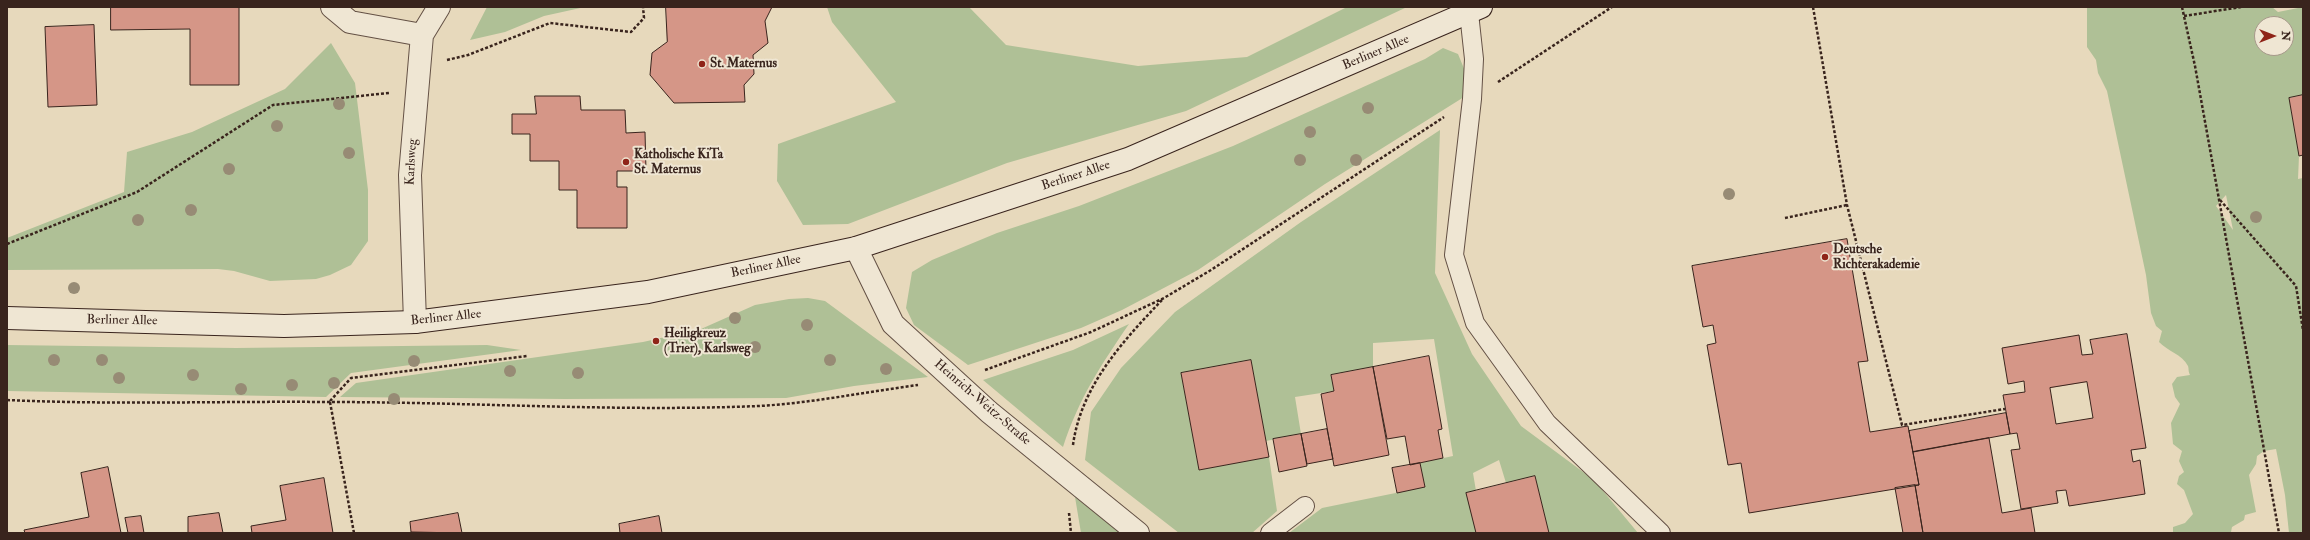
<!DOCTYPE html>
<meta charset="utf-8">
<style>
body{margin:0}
#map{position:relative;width:2310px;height:540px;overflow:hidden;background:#e7d9bc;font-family:"IM FELL Double Pica",serif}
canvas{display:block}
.frame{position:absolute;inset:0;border:8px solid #39241d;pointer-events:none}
.north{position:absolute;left:2254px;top:16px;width:40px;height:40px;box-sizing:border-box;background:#efe6d3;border:1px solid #a6988a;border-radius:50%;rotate:90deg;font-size:11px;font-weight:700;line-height:16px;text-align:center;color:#39241d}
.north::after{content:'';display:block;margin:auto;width:14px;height:18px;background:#8f2418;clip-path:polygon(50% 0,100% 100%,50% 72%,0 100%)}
</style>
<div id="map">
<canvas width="2310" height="540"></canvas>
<div class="frame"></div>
<div class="north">N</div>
</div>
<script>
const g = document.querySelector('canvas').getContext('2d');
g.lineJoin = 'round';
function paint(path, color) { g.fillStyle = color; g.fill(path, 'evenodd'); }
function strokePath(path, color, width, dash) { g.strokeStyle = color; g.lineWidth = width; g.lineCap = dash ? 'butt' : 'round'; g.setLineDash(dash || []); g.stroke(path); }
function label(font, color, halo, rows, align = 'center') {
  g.font = font + ' "IM FELL Double Pica",serif'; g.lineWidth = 4; g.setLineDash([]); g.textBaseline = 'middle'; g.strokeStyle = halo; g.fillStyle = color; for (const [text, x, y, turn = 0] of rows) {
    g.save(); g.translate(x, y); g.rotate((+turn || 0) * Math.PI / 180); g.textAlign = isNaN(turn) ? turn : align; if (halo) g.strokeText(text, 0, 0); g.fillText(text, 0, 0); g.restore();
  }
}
paint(new Path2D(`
 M 487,7 L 585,7 L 544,16 L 505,32 L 470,40 Z
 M 827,7 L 969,7 L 1006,45 L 1138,66 L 1247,57 L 1347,7 L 1407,7 L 1186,111 L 1007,163 L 848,224 L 803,225 L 777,181 L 778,144 L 896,102 L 832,22 Z
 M 2087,7 L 2272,7 L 2278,12 L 2303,7 L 2303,95 L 2289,98 L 2299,156 L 2298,179 L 2303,178 L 2303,533 L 2289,533 L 2285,495 L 2276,449 L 2264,451 L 2257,456 L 2256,464 L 2249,475 L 2256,512 L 2245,515 L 2244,520 L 2232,527 L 2231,532 L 2234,533 L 2173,533 L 2173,527 L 2185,523 L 2193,514 L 2184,490 L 2177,484 L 2179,476 L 2184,472 L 2179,461 L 2182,451 L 2173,444 L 2171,423 L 2180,404 L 2175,397 L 2172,384 L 2177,377 L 2190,375 C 2188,371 2189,369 2188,366 C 2182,354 2167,351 2159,342 L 2162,331 L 2156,326 L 2151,313 L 2146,275 L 2107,91 L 2098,73 L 2096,60 L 2087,47 ZM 2262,24 L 2286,24 L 2286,48 L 2262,48 ZM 2226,195 L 2233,230 L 2216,206 Z
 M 331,43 L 355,83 L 368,190 L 368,241 L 351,265 L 330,275 L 316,279 L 270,281 L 234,271 L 218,269 L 7,270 L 7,238 L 124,192 L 127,152 L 192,132 L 285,89 Z
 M 1443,48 L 1458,54 L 1465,71 L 1464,97 L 1325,184 L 1198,270 L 1122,310 L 1081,328 L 968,365 L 914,325 L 906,308 L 912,272 L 932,260 L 997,233 L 1079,206 L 1233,146 L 1425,59 Z
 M 1440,130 L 1435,273 L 1472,354 L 1521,426 L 1594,480 L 1638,533 L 1549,533 L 1535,476 L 1506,483 L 1499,460 L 1473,473 L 1476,491 L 1476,533 L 1289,533 L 1322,508 L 1425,487 L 1420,463 L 1453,456 L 1434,339 L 1373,343 L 1373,367 L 1331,375 L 1334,391 L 1295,397 L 1301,434 L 1266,441 L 1251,360 L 1181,373 L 1199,470 L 1269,457 L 1277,511 L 1252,533 L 1179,533 L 1085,460 L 1091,412 L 1121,368 L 1175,312 L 1301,222 Z
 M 808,298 L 825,301 L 928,377 L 854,386 L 786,398 L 565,399 L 340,397 L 356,383 L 643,342 L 701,329 L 755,305 L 789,299 Z
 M 1129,324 C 1101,365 1079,398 1063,447 L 983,380 L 1073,350 Z
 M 7,345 L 236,348 L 487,345 L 521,350 L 351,373 L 326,397 L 7,391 Z
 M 1075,497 L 1121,533 L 1081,533 Z`), '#afc096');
const building = new Path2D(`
 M 111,7 L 239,7 L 239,85 L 190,85 L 190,29 L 111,30 Z
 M 666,7 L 772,7 L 765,21 L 768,43 L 753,55 L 754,74 L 744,85 L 745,102 L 674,103 L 650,75 L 652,53 L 667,42 Z
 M 94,25 L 97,105 L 48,107 L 45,27 Z
 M 2303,95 L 2303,155 L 2299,156 L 2289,98 Z
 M 535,96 L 580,96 L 581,110 L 625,110 L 626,133 L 645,132 L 646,171 L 617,171 L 617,187 L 627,187 L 627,228 L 577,228 L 577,190 L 559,190 L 559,161 L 530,161 L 530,134 L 512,134 L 512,114 L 536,114 Z
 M 1847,239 L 1868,361 L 1858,362 L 1870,432 L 1908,426 L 1919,485 L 1749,513 L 1741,463 L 1728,465 L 1707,345 L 1716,343 L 1713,325 L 1703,327 L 1692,266 Z
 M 2127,334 L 2146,448 L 2131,450 L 2133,462 L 2140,460 L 2145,494 L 2069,506 L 2066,490 L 2056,491 L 2058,503 L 2021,509 L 2011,450 L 2020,449 L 2017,433 L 2010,434 L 2003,395 L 2025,392 L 2024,381 L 2008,384 L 2002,348 L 2079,335 L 2082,355 L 2093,354 L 2090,340 ZM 2087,382 L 2093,418 L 2056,424 L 2050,388 Z
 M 1429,356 L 1442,429 L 1438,430 L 1443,458 L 1410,465 L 1405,436 L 1387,439 L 1373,367 Z
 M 1251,360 L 1269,457 L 1199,470 L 1181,373 Z
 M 1373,367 L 1389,455 L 1334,466 L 1321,394 L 1334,391 L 1331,375 Z
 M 2006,413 L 2010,434 L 1913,452 L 1909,431 Z
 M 1327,429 L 1333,459 L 1307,464 L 1301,434 Z
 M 1301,434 L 1307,466 L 1279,472 L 1273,439 Z
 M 1989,438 L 2002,513 L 2031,508 L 2035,533 L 1923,533 L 1915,485 L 1919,485 L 1913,452 Z
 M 1420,463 L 1425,487 L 1397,493 L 1392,468 Z
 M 108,467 L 121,533 L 25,533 L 24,530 L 89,517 L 81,473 Z
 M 1535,476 L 1549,533 L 1476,533 L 1466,493 Z
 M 324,478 L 333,533 L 252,533 L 251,526 L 286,520 L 280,486 Z
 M 1915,485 L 1923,533 L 1903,533 L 1895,488 Z
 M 219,513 L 223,533 L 188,533 L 188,517 Z
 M 458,513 L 462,533 L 411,532 L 410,522 Z
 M 141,516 L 144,533 L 128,533 L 125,518 Z
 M 659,516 L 662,533 L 620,533 L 619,524 Z`);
paint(building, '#d59687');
strokePath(building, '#39241d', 1);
const lane = new Path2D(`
 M 1469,13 L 1474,59 L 1472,99 L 1454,255 L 1475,323 L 1547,423 L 1661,533
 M 1270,533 L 1305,506`);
const street = new Path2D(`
 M 332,7 L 350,22 L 422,35
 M 856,248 L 893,324 L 989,412 L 1138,533
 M 415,322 L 410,175 L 422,35 L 439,7`);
const secondary = new Path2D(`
 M 7,318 L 284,326 L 415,322 L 648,292 L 856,248 L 1128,159 L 1481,7`);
strokePath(lane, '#645145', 20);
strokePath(street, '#645145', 24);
strokePath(secondary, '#39241d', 24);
strokePath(new Path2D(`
 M 1813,7 L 1847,205 L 1902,425 L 2005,409
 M 2182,7 L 2195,66 L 2279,533
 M 2184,16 L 2241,7
 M 447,60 L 468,55 L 550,23 L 631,32 L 644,18 L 643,7
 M 1498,82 L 1612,7
 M 2220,200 L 2296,286 L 2303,330
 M 1785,218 L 1847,205
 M 7,244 L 137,192 L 273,105 L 389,93
 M 985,370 L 1091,332 L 1164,298 L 1211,270 L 1444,117
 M 7,400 C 114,405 221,401 328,402 C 471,402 615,412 759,406 C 812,403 865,392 918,385
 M 330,401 L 351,378 L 527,356
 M 330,402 L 354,533
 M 1073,445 C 1081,386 1123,341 1162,300
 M 1069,513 L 1071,533`), '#39241d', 2.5, [3, 2]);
strokePath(lane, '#efe6d3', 18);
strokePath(street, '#efe6d3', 22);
strokePath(secondary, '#efe6d3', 22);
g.fillStyle = '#978b75';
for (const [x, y] of [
 [339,104],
 [1368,108],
 [277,126],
 [1310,132],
 [349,153],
 [1300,160],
 [1356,160],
 [229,169],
 [1729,194],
 [191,210],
 [2256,217],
 [138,220],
 [74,288],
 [735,318],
 [807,325],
 [755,347],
 [54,360],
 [102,360],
 [830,360],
 [414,361],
 [886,369],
 [510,371],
 [578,373],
 [193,375],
 [119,378],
 [334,383],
 [292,385],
 [241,389],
 [394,399]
]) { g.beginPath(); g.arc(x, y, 6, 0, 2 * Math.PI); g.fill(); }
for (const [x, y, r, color] of [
 [702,64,4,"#8f2418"],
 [626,162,4,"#8f2418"],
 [1825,257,4,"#8f2418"],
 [656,341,4,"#8f2418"]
]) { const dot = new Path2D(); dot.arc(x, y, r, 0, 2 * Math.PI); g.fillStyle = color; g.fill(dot); strokePath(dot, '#efe6d3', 1.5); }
label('13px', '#39241d', '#efe6d3', [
 ["Berliner Allee",1376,53,-23],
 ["Karlsweg",412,162,-87],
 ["Berliner Allee",1076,176,-18],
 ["Berliner Allee",766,267,-12],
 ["Berliner Allee",446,318,-6],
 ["Berliner Allee",122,321,1],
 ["Heinrich-Weitz-Straße",982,403,41]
]);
label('bold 13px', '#39241d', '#efe6d3', [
 ["St. Maternus",710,64],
 ["Katholische KiTa",634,155],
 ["St. Maternus",634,170],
 ["Deutsche",1833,250],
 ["Richterakademie",1833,265],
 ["Heiligkreuz",664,334],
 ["(Trier), Karlsweg",664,349]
], 'left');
</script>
